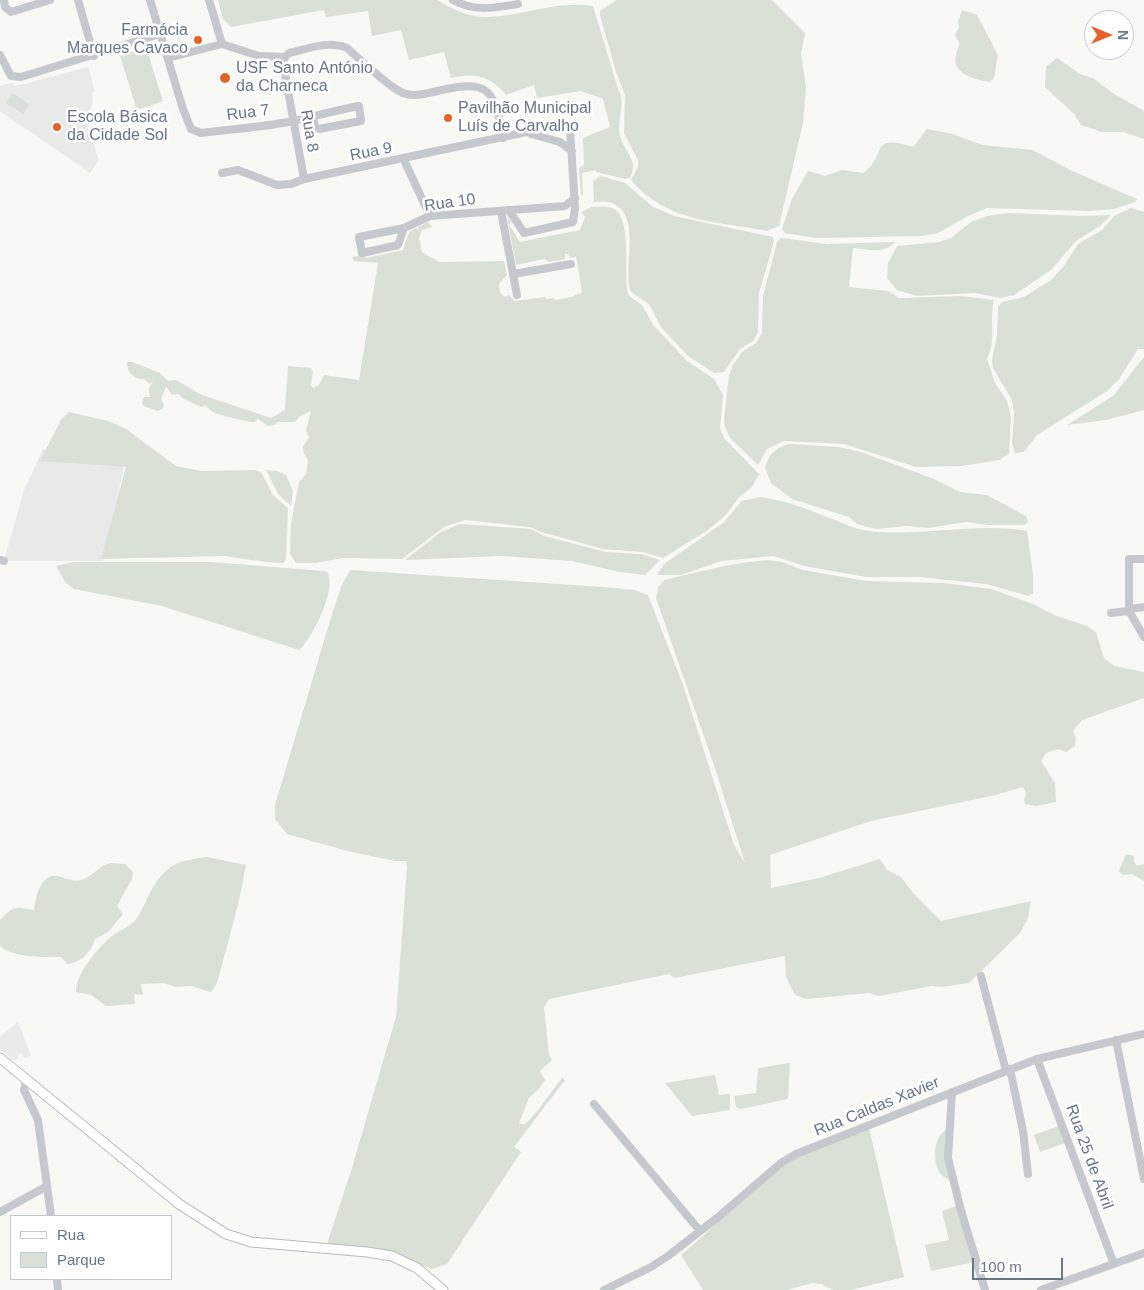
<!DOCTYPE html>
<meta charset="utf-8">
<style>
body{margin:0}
#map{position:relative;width:1144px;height:1290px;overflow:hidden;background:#f8f8f5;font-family:Helvetica,sans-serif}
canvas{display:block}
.legend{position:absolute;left:10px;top:1215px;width:162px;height:65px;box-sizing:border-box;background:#fff;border:1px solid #c2c8cf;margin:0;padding:6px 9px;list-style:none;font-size:15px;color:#667587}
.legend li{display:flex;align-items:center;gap:10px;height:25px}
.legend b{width:25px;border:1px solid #c2c8cf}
.north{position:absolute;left:1084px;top:10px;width:50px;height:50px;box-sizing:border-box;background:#fff;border:1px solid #c2c8cf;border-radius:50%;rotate:90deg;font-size:14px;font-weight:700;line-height:20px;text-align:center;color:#667587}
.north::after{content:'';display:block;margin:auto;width:18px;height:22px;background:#e86225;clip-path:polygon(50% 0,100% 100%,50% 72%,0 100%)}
.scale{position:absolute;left:972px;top:1258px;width:91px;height:22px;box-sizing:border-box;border:2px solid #667587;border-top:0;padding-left:6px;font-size:15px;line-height:18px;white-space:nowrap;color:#667587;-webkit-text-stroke:4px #fff;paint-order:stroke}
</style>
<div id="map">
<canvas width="1144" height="1290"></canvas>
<ul class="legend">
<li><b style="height:6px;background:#fff"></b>Rua</li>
<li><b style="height:14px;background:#d9e0d6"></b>Parque</li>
</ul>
<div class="north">N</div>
<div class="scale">100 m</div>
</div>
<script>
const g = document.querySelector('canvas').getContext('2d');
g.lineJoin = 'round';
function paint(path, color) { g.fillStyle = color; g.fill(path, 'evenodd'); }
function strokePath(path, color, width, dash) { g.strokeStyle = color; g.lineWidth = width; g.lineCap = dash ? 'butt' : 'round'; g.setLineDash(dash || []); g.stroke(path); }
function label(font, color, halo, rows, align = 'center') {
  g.font = font + ' Helvetica,sans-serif'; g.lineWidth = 5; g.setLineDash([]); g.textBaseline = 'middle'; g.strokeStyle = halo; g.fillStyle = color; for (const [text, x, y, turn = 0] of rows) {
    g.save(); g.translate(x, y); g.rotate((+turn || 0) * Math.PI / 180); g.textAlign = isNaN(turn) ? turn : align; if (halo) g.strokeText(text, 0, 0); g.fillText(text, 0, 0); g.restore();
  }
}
paint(new Path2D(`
 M 88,67 L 95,91 L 93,92 L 92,105 L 85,118 L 99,160 L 90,173 L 0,111 L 0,86 L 11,83 L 17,86 Z
 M 43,449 L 124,467 L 103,561 L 4,561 L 24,490 Z
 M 18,1022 L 31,1056 L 24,1058 L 22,1053 L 18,1054 L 18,1059 L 13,1060 L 0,1049 L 0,1037 Z`), '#e8eae8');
paint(new Path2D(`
 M 218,0 L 437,0 C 453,9 469,18 488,17 C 523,16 557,0 593,6 L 618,89 C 627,104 615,121 621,139 C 626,154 639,161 630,178 L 625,179 L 596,172 L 596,170 L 582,173 L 583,195 L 581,196 L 579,168 L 584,165 L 583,138 L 610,127 L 603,99 L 581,91 L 537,98 L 534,85 L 506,95 C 492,76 473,72 451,78 L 444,52 L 409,60 L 401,30 L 372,36 L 368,11 L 326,17 L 324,10 L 231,27 L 223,19 Z
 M 617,0 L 772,0 L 805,33 L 801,54 L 806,87 L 803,123 L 779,226 L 767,231 C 717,221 667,223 631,180 L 638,167 L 638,160 L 624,133 L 625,95 L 616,72 L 600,15 L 600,11 Z
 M 962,10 L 977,15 L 998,55 L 994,78 L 990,82 C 976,80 951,74 956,55 C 957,50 959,48 959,43 L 955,35 L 959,27 L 958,22 Z
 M 146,47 L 163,101 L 137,110 L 120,56 Z
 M 1057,58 L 1080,74 L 1093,78 L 1111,92 L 1144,111 L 1144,139 L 1123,132 L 1102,132 L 1081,125 L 1074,114 L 1045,87 L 1046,67 Z
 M 12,93 L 29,104 L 23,114 L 6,103 Z
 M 927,129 L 953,134 L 982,145 L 1033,150 L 1072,171 L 1137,199 L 1135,202 L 1114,209 L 1089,211 L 987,208 L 968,216 L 938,233 L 921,236 L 816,238 L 785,233 L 782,229 L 792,199 L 808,171 L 825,176 L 842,170 L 863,173 C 889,155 867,133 913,147 Z
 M78.5 138a5.5 5.5 0 1 1 11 0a5.5 5.5 0 1 1-11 0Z
 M 601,176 L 625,183 L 652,206 L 674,216 L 773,237 L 774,241 L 759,293 L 758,332 L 753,341 L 740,349 L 724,372 L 714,373 L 688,356 L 661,327 L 649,304 L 631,292 C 622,269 642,218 614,204 C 608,201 600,202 594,202 L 593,181 Z
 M 592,207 C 598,207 606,206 612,208 C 634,217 622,276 629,296 L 642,305 L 654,326 L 687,361 L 714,379 L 723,395 L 720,428 L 724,438 L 759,474 L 752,487 L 738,498 L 725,516 L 708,530 L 663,558 L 643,552 L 603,549 L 541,532 L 530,527 L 465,520 L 444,527 L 402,559 L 342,558 L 316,563 L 296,563 L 290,554 L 291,524 L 299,482 L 306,474 L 308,460 L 304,454 L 303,446 L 309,438 L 306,430 L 311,411 L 300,416 L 295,422 L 278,422 L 275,425 L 268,426 L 258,419 L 254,422 C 248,422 214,414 211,411 C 209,409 207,407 205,405 L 201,407 L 182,398 L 179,394 L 172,395 L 166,386 L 161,399 L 164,405 L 163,408 L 158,411 L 144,406 L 142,402 L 144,397 L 150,397 L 149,389 L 153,381 L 150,384 L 144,379 C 135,380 126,372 127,362 L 132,362 L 160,373 L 168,381 L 176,380 L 202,395 L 271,418 L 285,410 L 288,366 L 311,368 L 313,372 L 311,385 L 313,388 L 319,385 L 324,375 L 359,380 L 378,263 L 354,261 L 352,257 L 362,255 L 367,258 L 403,250 L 409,232 L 416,228 L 418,230 L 418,227 L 428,222 L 432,227 L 422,230 L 419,238 L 422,252 L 439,262 L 504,261 L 507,275 L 499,284 L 500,292 L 504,297 L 509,295 L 515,301 L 545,297 L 546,299 L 554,298 L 555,300 L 572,297 L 582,292 L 576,257 L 570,258 L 568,254 L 565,254 L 565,259 L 549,262 L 544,259 L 516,265 L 507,217 L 511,222 L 509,225 L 520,242 L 580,230 L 585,217 L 581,212 Z
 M 1131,208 L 1144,212 L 1144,349 L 1138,349 L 1119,379 L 1107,391 L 1037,435 L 1024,452 L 1015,453 L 1012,444 L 1014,413 L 1012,400 L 993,368 L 992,360 L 997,335 L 998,307 L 1002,302 L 1024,297 L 1051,280 L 1064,266 L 1078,244 L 1102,230 L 1114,216 Z
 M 1009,213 L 1080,216 L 1111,215 L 1100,226 L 1076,241 L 1051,270 L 1014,295 L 1000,298 L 975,293 L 917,296 L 897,290 L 887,278 L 888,263 L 897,246 L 939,242 L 951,238 L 971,222 L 987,216 Z
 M 781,238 L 827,244 L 895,242 C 883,255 869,249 853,248 L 849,287 L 888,291 L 899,298 L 961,296 L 994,300 C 989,320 997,341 987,359 L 995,383 L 1007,401 L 1011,417 L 1009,454 L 999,460 L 961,466 L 916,467 L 844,444 L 784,441 L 767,449 L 758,465 L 730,438 L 725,427 L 724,419 L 729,376 L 733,365 L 742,352 L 756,343 L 762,333 L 763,296 L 777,242 Z
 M 1144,357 L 1144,410 L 1106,420 L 1067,425 L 1113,396 Z
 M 69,412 L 108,421 L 126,429 L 176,466 L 201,471 L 255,470 L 261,472 L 273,495 L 288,508 L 286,560 L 283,563 C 278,564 229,557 226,556 L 101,559 L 126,467 L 40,461 L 61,420 Z
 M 790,444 L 839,447 L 861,452 L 934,479 L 960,492 L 987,495 L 1026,516 L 1028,522 L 1025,525 L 988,525 L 966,522 L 928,528 L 906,526 L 877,529 L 868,527 L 857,524 L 849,517 L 792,499 L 771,483 L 765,467 C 770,453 775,448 790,444 Z
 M 266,470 L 277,471 L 286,475 L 293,491 L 291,506 L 278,494 Z
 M 760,497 C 782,500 806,508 827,517 C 841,522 855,530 870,531 C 923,537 975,522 1027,531 L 1033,575 L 1033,593 L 1029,596 L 986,584 L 920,577 L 866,577 L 805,566 L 773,556 L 721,561 L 681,575 L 657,575 L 664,564 L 723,523 L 742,501 Z
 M 460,524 L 531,529 L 544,536 L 606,552 L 641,554 L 660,560 L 645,575 L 620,572 L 572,561 L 502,556 L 405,560 L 441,532 Z
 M 767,560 L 782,562 L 803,570 L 866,581 L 943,583 L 991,589 L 1033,604 L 1054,615 L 1087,626 L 1096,632 L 1104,658 L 1114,666 L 1144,672 L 1144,698 L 1082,720 L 1073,731 L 1076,738 L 1075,746 L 1066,752 L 1058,749 L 1046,753 L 1041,761 L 1055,783 L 1056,802 L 1036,806 L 1025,804 L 1024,801 L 1026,793 L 1023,787 L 996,795 L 871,821 L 770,855 L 771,888 L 819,878 L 880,859 L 887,870 L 901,877 L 913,893 L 941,921 L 1031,901 L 1028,918 L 1020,933 L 969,983 L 942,987 L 932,986 L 879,996 L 869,993 L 806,999 L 795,995 L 786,977 L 785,956 L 675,978 L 669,974 L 549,999 L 544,1007 L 549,1055 L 552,1060 L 540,1071 L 545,1080 L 538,1090 L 529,1098 L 519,1123 L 524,1125 C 538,1113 550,1093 562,1078 L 565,1080 L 514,1147 L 521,1152 L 447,1264 L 432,1269 L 382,1250 L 327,1244 L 351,1171 L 396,1017 L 407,867 L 406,861 L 395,861 L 347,851 L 287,834 L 275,819 L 275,805 L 332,614 L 341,587 L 350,570 L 603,587 L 635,590 L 648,595 L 683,685 L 734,845 L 745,863 L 714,765 L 656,598 L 658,588 L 664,580 C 698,572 731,563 767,560 Z
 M 73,562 L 212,562 L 323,571 L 327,572 C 338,587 312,639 299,650 L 162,606 L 74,589 L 65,582 L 56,566 Z
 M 1128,854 L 1134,856 L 1134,862 L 1137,866 L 1144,864 L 1144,881 L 1132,874 L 1123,875 L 1119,871 L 1125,856 Z
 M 207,857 L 246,865 L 238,905 L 217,983 L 211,992 L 191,986 L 176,987 L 163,983 L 141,984 L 143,995 L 134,994 L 135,1004 L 106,1006 L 91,995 L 76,992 C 75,974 99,947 112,936 C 120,930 132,926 137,918 C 148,901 151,883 168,869 C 177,861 195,858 207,857 Z
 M 111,863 L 125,864 L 133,872 L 132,879 L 117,906 L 123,914 L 108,932 L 95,939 C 91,952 82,962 68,964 L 61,957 C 44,957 13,958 0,946 L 0,920 C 14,905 15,907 34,910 C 36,897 40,873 58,876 C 66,878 72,882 81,880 C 93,877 99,865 111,863 Z
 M 790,1063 L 788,1099 L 741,1109 L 736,1107 L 734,1096 L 756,1093 L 758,1068 Z
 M 715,1075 L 719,1095 L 730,1094 L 730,1110 L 692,1116 L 665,1083 Z
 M 1059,1126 L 1065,1143 L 1040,1152 L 1034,1135 Z
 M 869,1128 L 904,1277 L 851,1290 L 833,1290 L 821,1284 L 812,1283 L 787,1290 L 703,1290 L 681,1255 C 717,1225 749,1189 788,1163 C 812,1147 842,1138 869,1128 Z
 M 946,1129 L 949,1179 C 936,1177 932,1153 937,1142 C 939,1136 943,1133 946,1129 Z
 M 956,1206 L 974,1262 L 931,1271 L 925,1245 L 949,1240 L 942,1211 Z`), '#d9e0d6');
const major = new Path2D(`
 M 0,1058 L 179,1204 L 226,1234 L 251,1242 L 367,1252 L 392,1256 L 417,1268 L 443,1290`);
strokePath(major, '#b8bcc0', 11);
strokePath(new Path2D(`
 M 4,0 L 5,7 L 11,12 L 50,0
 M 78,0 L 94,56
 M 150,0 L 183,109 L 191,129 L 201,133 C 232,129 264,127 294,121 C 316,116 337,110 359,106 L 361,121 L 319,129 L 315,127 L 312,115
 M 209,0 L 222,44
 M 453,0 C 475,12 494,8 518,4
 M 0,55 L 11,76 L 21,77 L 160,34
 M 285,57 L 289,53 C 307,49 328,40 347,48 C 361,60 387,86 403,93 C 413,97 424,94 433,92 C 487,79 494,85 503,138
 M 285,57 L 283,63 L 304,179
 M 168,58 L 222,44 L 259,56 L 285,57
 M 531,134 L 560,142 L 572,151
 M 404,160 L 430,216
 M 222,173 L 238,170 L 277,185 L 291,184 L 304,179 L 564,124 L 570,129 L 575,208 L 573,222 L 524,233 L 509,210
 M 501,211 L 517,295
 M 404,228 L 359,237 L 362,253 L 398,245 L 404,228 L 430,216 L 565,206 L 575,198
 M 513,274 L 571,264
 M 1144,559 L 1129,559 L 1129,611 L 1144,637
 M 0,560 L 4,561
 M 1130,609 L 1144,607
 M 1111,613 L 1129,611
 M 981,976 L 1006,1071
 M 1116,1040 L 1144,1179
 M 1037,1059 L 1114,1264
 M 1010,1069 L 1023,1131 L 1028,1174
 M 26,1080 L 24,1090 L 38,1120 L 51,1216
 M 952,1092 L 948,1158 L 960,1207 L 985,1290
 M 594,1104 L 700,1231
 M 0,1212 L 47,1186
 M 57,1279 L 58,1290
 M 604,1290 L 651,1267 L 668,1256 L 717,1218 L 781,1163 L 796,1154 L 1037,1059 L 1144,1034
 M 1041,1290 L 1144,1253`), '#c5c8cc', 8);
strokePath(major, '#fff', 9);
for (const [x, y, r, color] of [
 [198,40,5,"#e86225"],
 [225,78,6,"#e86225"],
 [448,118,5,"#e86225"],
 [57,127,5,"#e86225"]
]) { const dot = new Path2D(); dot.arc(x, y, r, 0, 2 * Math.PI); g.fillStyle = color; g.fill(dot); strokePath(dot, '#fff', 2); }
label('16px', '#667587', '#fff', [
 ["Farmácia",188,31,"right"],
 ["Marques Cavaco",188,49,"right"],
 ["USF Santo António",236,69],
 ["da Charneca",236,87],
 ["Pavilhão Municipal",458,109],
 ["Luís de Carvalho",458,127],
 ["Escola Básica",67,118],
 ["da Cidade Sol",67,136]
], 'left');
label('16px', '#667587', '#fff', [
 ["Rua 7",248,113,-7],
 ["Rua 8",309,131,80],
 ["Rua 9",371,152,-11],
 ["Rua 10",450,203,-8],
 ["Rua Caldas Xavier",877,1107,-22],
 ["Rua 25 de Abril",1089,1157,70]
]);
</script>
